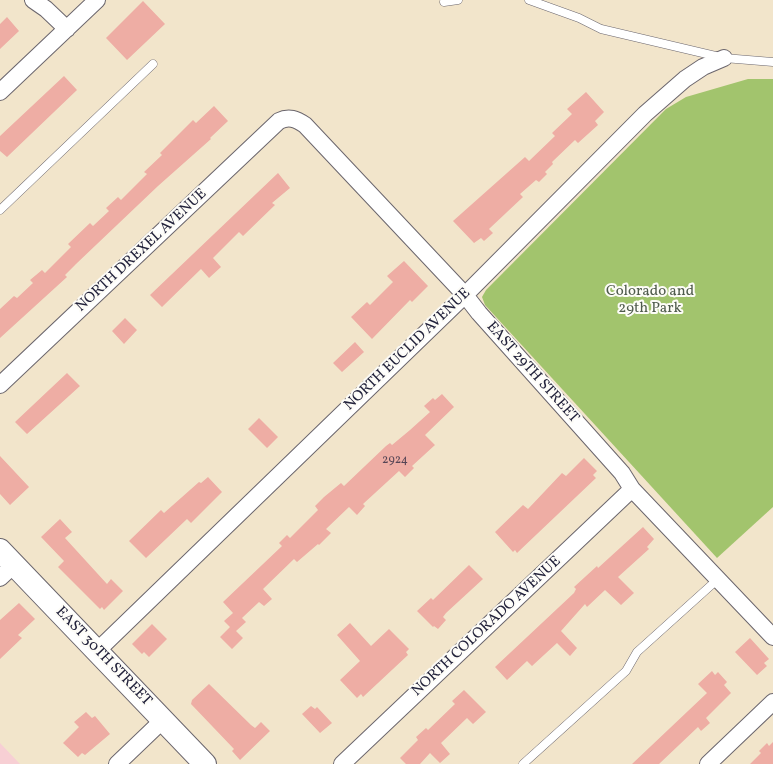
<!DOCTYPE html>
<style>
body{margin:0}
canvas{display:block;background:#f2e5cb}
</style>
<canvas width="773" height="764"></canvas>
<script>
const g = document.querySelector('canvas').getContext('2d');
g.lineJoin = 'round';
function paint(path, color) { g.fillStyle = color; g.fill(path, 'evenodd'); }
function strokePath(path, color, width, dash) { g.strokeStyle = color; g.lineWidth = width; g.lineCap = dash ? 'butt' : 'round'; g.setLineDash(dash || []); g.stroke(path); }
function label(font, color, halo, rows, align = 'center') {
  g.font = font + ' Vollkorn,serif'; g.lineWidth = 4; g.setLineDash([]); g.textBaseline = 'middle'; g.strokeStyle = halo; g.fillStyle = color; for (const [text, x, y, turn = 0] of rows) {
    g.save(); g.translate(x, y); g.rotate((+turn || 0) * Math.PI / 180); g.textAlign = isNaN(turn) ? turn : align; if (halo) g.strokeText(text, 0, 0); g.fillText(text, 0, 0); g.restore();
  }
}
paint(new Path2D(`
 M 0,743 L 20,764 L 0,764 Z`), '#f7cfd4');
paint(new Path2D(`
 M 748,79 L 773,79 L 773,507 L 717,558 L 485,305 L 482,297 L 486,290 L 666,109 L 686,97 Z`), '#a2c46d');
paint(new Path2D(`
 M 143,1 L 165,24 L 127,60 L 106,38 Z
 M 7,17 L 19,31 L 0,49 L 0,24 Z
 M 64,76 L 77,90 L 7,157 L 0,151 L 0,136 Z
 M 586,92 L 604,112 L 595,121 L 598,125 L 578,143 L 575,140 L 552,162 L 553,164 L 545,172 L 547,174 L 539,182 L 536,180 L 520,194 L 523,197 L 489,229 L 493,233 L 484,241 L 481,238 L 474,243 L 453,221 L 525,157 L 529,161 L 555,136 L 552,133 L 572,114 L 567,109 Z
 M 214,106 L 228,121 L 210,138 L 211,139 L 158,186 L 76,264 L 65,275 L 67,277 L 0,338 L 0,309 L 14,296 L 17,298 L 33,283 L 30,280 L 42,270 L 45,273 L 71,247 L 68,244 L 90,223 L 93,226 L 109,211 L 106,208 L 118,197 L 121,200 L 147,174 L 144,172 L 162,155 L 160,153 L 193,120 L 196,123 Z
 M 278,173 L 290,188 L 272,203 L 275,205 L 243,236 L 239,232 L 213,258 L 221,267 L 209,278 L 201,269 L 162,307 L 150,295 Z
 M 404,261 L 428,286 L 412,302 L 410,300 L 372,339 L 351,317 L 367,302 L 370,305 L 393,282 L 387,276 Z
 M 125,318 L 137,330 L 124,344 L 112,331 Z
 M 355,342 L 364,352 L 342,372 L 333,363 Z
 M 67,373 L 80,386 L 27,434 L 15,422 Z
 M 442,394 L 454,407 L 425,435 L 435,445 L 412,466 L 414,468 L 405,477 L 399,471 L 363,504 L 365,506 L 357,515 L 349,507 L 326,529 L 331,533 L 319,545 L 318,544 L 297,562 L 294,559 L 263,589 L 272,599 L 264,606 L 259,602 L 242,618 L 246,622 L 236,631 L 243,638 L 232,649 L 220,637 L 230,627 L 224,621 L 233,613 L 223,602 L 282,546 L 279,543 L 287,535 L 290,538 L 318,510 L 315,506 L 324,497 L 341,483 L 344,486 L 386,446 L 390,443 L 392,445 L 410,430 L 430,412 L 424,406 L 433,398 L 435,400 Z
 M 259,418 L 278,437 L 267,448 L 248,429 Z
 M 0,456 L 29,487 L 10,505 L 0,494 Z
 M 584,458 L 597,471 L 593,475 L 596,478 L 517,553 L 515,550 L 513,552 L 495,532 L 523,505 L 528,509 L 562,473 L 566,476 Z
 M 208,477 L 222,492 L 191,523 L 187,519 L 146,558 L 129,541 L 161,510 L 164,513 L 199,482 L 201,483 Z
 M 60,519 L 72,532 L 65,538 L 107,584 L 111,579 L 123,591 L 104,610 L 102,607 L 100,609 L 58,567 L 64,561 L 41,537 Z
 M 643,527 L 654,539 L 647,547 L 649,549 L 618,577 L 634,593 L 621,605 L 605,590 L 587,607 L 585,604 L 561,631 L 577,648 L 570,656 L 557,643 L 532,666 L 527,661 L 507,680 L 495,667 L 574,593 L 576,589 L 574,587 L 597,566 L 598,568 Z
 M 469,565 L 483,579 L 446,613 L 443,617 L 446,620 L 438,629 L 434,626 L 433,627 L 417,611 L 431,598 L 433,600 Z
 M 19,603 L 35,619 L 18,635 L 22,638 L 0,659 L 0,620 Z
 M 350,623 L 371,646 L 389,629 L 409,649 L 406,652 L 408,655 L 363,697 L 361,694 L 357,698 L 340,680 L 360,661 L 337,635 Z
 M 152,624 L 167,639 L 149,657 L 144,652 L 142,654 L 132,644 Z
 M 750,638 L 769,659 L 764,663 L 767,666 L 757,675 L 735,652 Z
 M 712,671 L 715,675 L 718,672 L 727,682 L 724,685 L 731,693 L 706,718 L 710,723 L 701,731 L 698,727 L 659,764 L 632,764 L 707,693 L 698,684 Z
 M 209,684 L 251,725 L 255,728 L 261,722 L 270,731 L 240,760 L 232,751 L 234,749 L 191,704 L 192,700 Z
 M 464,690 L 486,712 L 473,724 L 467,718 L 441,743 L 450,754 L 440,763 L 430,753 L 420,764 L 406,764 L 400,758 L 418,740 L 416,737 L 426,728 L 428,730 L 455,704 L 452,701 Z
 M 311,706 L 315,709 L 317,707 L 332,723 L 320,733 L 302,714 Z
 M 86,712 L 92,718 L 95,716 L 110,734 L 85,755 L 82,753 L 78,757 L 63,743 L 79,727 L 74,722 Z
 M 773,742 L 773,764 L 750,764 L 761,753 L 759,751 L 767,743 L 769,746 Z`), '#eeada4');
const service = new Path2D(`
 M 529,0 L 579,18 L 601,29 L 724,58 L 773,62
 M 444,2 L 458,0
 M 0,210 L 153,64
 M 523,764 L 626,671 L 637,652 L 718,579`);
const minor = new Path2D(`
 M 33,0 L 46,9 L 67,29
 M 0,92 L 97,0
 M 0,385 L 279,121 C 289,116 296,119 305,125 L 465,295 L 479,313 L 622,473 L 632,489 L 773,637
 M 0,578 L 14,565
 M 97,651 L 465,295 L 645,114 L 685,79 L 703,67 L 724,58
 M 117,764 L 163,720
 M 342,764 L 632,489
 M 708,764 L 773,702`);
const secondary = new Path2D(`
 M 0,550 L 205,764`);
strokePath(service, '#6b666d', 9);
strokePath(minor, '#6b666d', 18);
strokePath(secondary, '#6b666d', 24);
strokePath(service, '#fff', 8);
strokePath(minor, '#fff', 16);
strokePath(secondary, '#fff', 22);
label('12px', '#554555', null, [
 ["2924",395,461]
]);
label('15px', '#22223b', '#fdfcf7', [
 ["NORTH DREXEL AVENUE",142,251,-43],
 ["NORTH EUCLID AVENUE",408,350,-44],
 ["EAST 29TH STREET",532,373,48],
 ["NORTH COLORADO AVENUE",487,627,-43],
 ["EAST 30TH STREET",103,657,46]
]);
label('15px', '#4f5b4c', '#fdfcf7', [
 ["Colorado and",650,292],
 ["29th Park",650,309]
]);
</script>
